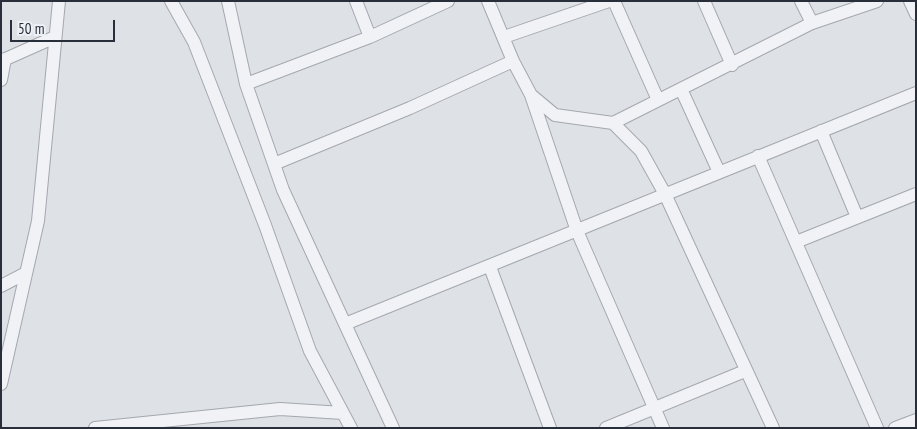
<!DOCTYPE html>
<style>
body{margin:0}
#map{position:relative;width:917px;height:429px;overflow:hidden;background:#dee1e6;font-family:"PT Sans Narrow",sans-serif}
canvas{display:block}
.frame{position:absolute;inset:0;border:2px solid #282f3b;pointer-events:none}
.scale{position:absolute;left:10px;top:20px;width:105px;height:22px;box-sizing:border-box;border:2px solid #282f3b;border-top:0;padding-left:6px;font-size:15px;line-height:18px;white-space:nowrap;color:#282f3b;-webkit-text-stroke:4px #edf0f4;paint-order:stroke}
</style>
<div id="map">
<canvas width="917" height="429"></canvas>
<div class="frame"></div>
<div class="scale">50 m</div>
</div>
<script>
const g = document.querySelector('canvas').getContext('2d');
g.lineJoin = 'round';
function strokePath(path, color, width, dash) { g.strokeStyle = color; g.lineWidth = width; g.lineCap = dash ? 'butt' : 'round'; g.setLineDash(dash || []); g.stroke(path); }
const street = new Path2D(`
 M 171,1 L 194,42 L 265,225 L 310,351 L 351,428
 M 228,1 L 246,84 L 283,190 L 393,428
 M 356,1 L 370,37
 M 488,1 L 513,61 L 531,95 L 555,115 L 613,123 L 641,151 L 665,194 L 773,428
 M 614,1 L 658,100
 M 704,1 L 732,65
 M 801,1 L 812,23
 M 910,1 L 916,14
 M 504,37 L 609,1
 M 1,61 L 55,37
 M 1,80 L 5,59
 M 246,84 L 370,37 L 448,1
 M 681,89 L 719,172
 M 531,95 L 577,231 L 663,428
 M 613,123 L 812,23 L 877,1
 M 821,131 L 857,217
 M 758,156 L 877,428
 M 274,164 L 410,108 L 513,61
 M 796,242 L 916,194
 M 490,267 L 550,428
 M 1,286 L 26,273
 M 345,324 L 916,93
 M 1,384 L 38,221 L 59,1
 M 95,428 L 280,409 L 343,413
 M 606,428 L 745,371
 M 895,428 L 916,420`);
strokePath(street, '#a4a8af', 14);
strokePath(street, '#f0f2f5', 12);
</script>
